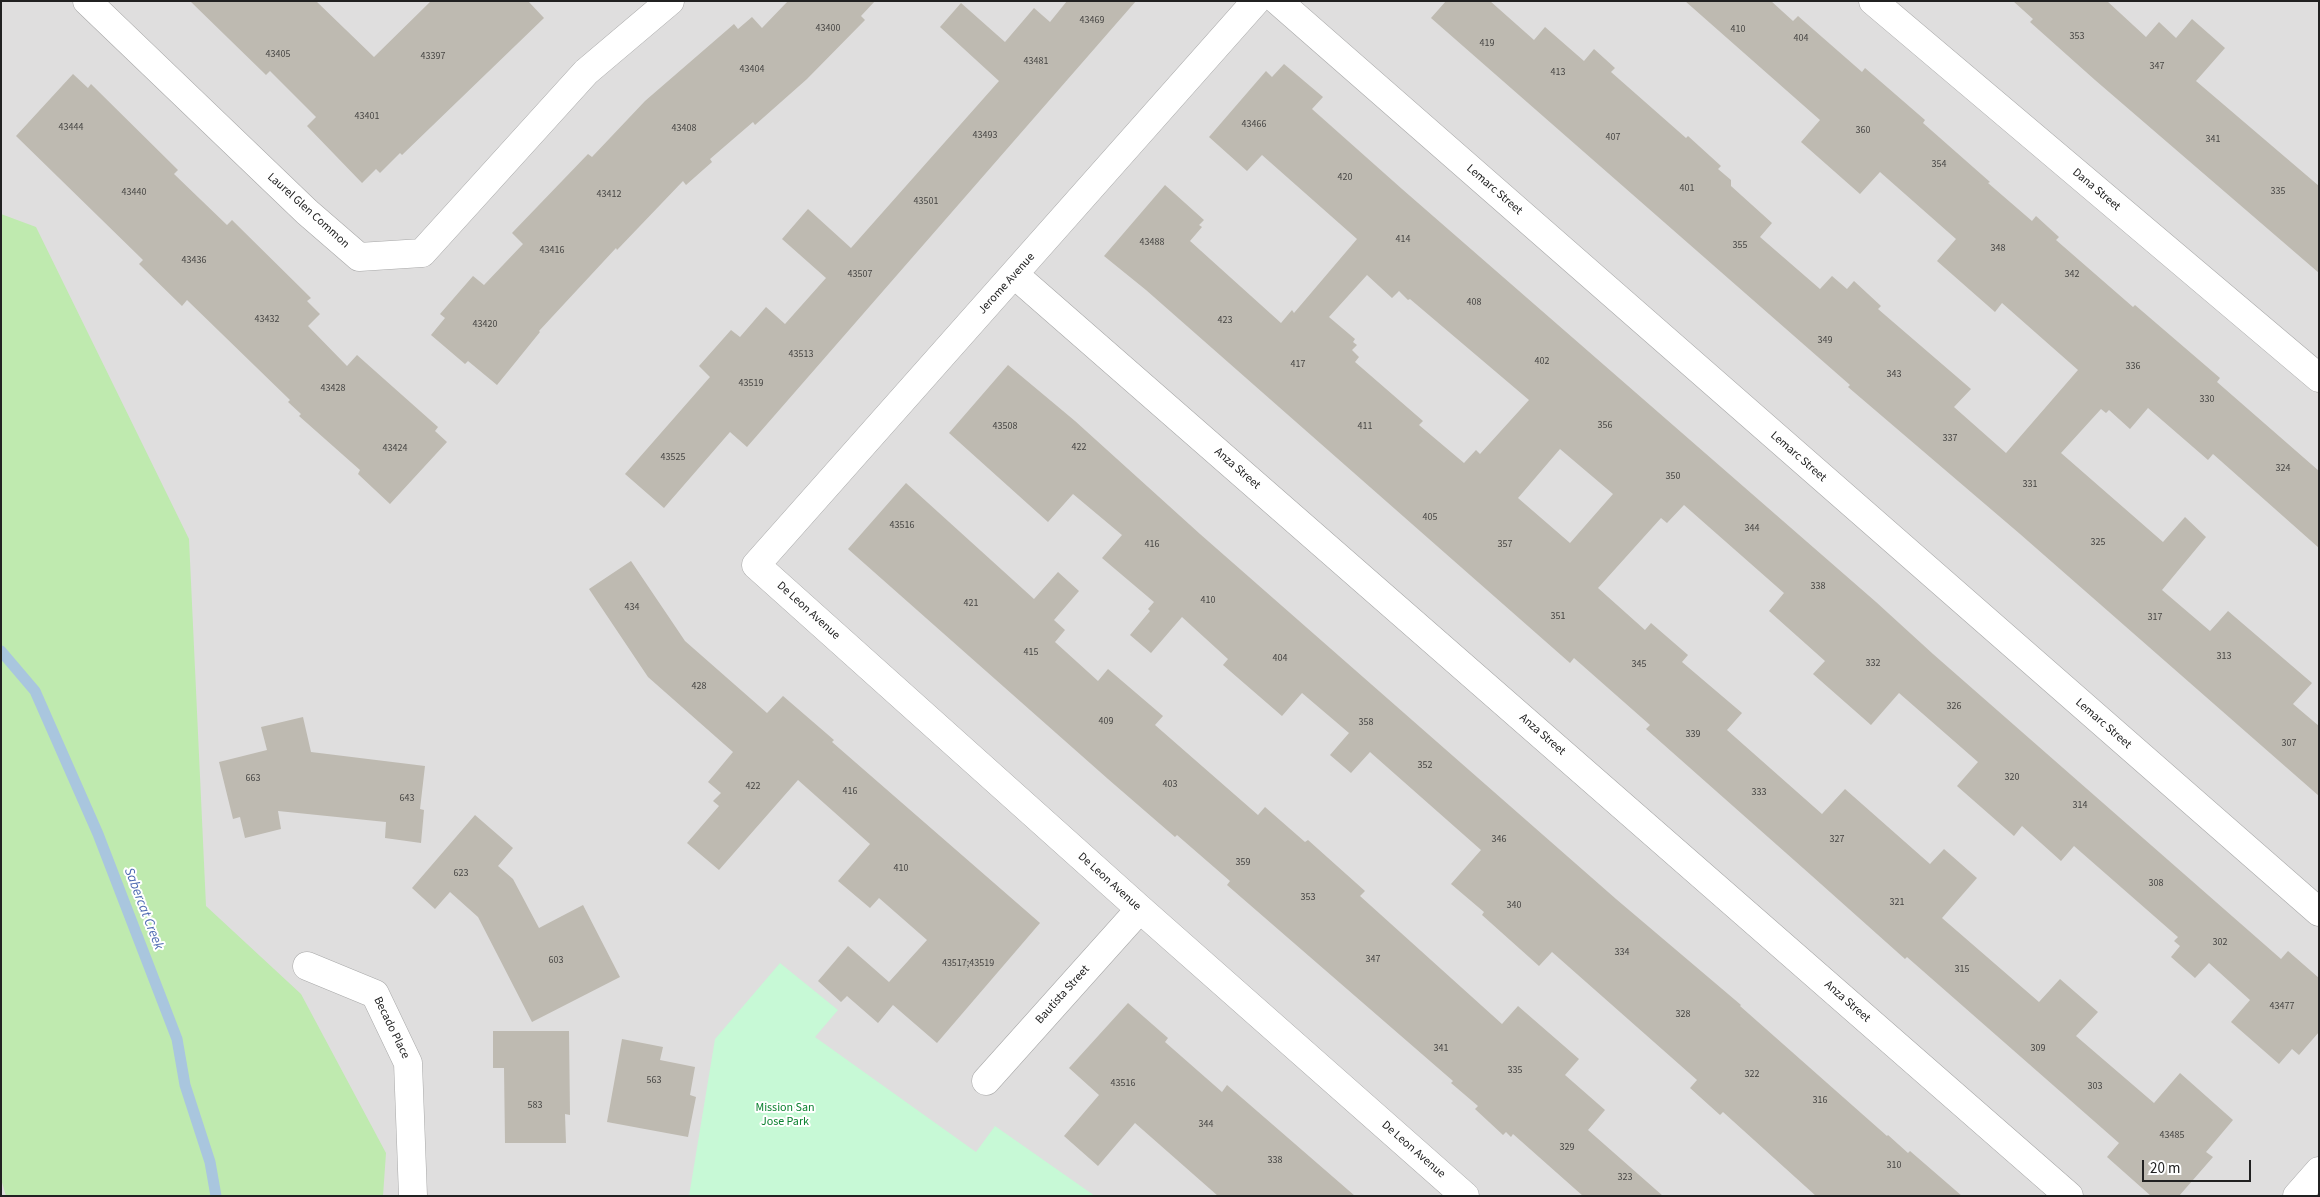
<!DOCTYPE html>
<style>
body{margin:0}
#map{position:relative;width:2320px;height:1197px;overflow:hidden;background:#f1f0e8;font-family:"Source Sans 3",sans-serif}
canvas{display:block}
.frame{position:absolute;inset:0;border:2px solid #212121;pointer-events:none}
.scale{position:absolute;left:2142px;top:1160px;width:109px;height:22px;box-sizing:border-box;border:2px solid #212121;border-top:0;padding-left:6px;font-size:15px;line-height:18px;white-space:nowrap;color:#212121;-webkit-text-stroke:4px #fff;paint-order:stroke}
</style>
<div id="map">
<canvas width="2320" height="1197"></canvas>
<div class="frame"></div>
<div class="scale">20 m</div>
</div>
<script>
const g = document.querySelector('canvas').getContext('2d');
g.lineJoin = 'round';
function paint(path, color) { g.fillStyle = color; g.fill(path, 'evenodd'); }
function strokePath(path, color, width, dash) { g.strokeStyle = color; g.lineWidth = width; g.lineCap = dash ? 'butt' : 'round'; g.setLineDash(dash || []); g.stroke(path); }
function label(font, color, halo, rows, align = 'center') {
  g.font = font + ' "Source Sans 3",sans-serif'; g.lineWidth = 4; g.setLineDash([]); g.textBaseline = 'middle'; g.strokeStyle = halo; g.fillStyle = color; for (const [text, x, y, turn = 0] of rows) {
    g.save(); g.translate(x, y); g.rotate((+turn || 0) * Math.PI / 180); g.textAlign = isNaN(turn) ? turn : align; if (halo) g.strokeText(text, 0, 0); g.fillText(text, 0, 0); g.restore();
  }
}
paint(new Path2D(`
 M 1,1 L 2319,1 L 2319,1196 L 1,1196 Z`), '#dfdede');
paint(new Path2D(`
 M 1,214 L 36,227 L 189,539 L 206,906 L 301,994 L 386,1153 L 383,1196 L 6,1196 L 1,1179 Z`), '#bfeaaf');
paint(new Path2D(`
 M 780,963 L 838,1010 L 815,1037 L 976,1152 L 995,1126 L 1095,1196 L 689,1196 L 715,1039 Z`), '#c7f9d6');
strokePath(new Path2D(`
 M 1,651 L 35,691 L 98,834 L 177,1039 L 185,1085 L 210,1162 L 216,1196`), '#a9c6de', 11);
paint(new Path2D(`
 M 190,1 L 316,1 L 374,57 L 431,1 L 528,1 L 544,18 L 402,155 L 400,153 L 380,173 L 376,169 L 362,183 L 307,126 L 316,117 L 270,71 L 266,75 Z
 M 788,1 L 875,1 L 861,16 L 865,20 L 807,79 L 755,125 L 753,122 L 710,159 L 712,162 L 686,185 L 683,181 L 617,250 L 616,248 L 539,331 L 540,332 L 497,385 L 468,361 L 465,364 L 431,335 L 445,318 L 440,314 L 473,276 L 484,285 L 523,244 L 512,233 L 588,154 L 592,157 L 645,101 L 734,24 L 738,29 L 752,17 L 762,28 Z
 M 1067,1 L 1136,1 L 747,447 L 730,432 L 664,508 L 625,474 L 710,377 L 699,366 L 731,330 L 740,337 L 766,307 L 785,324 L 826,278 L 782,239 L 808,209 L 851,248 L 999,81 L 940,27 L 961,3 L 1005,42 L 1034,8 L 1050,22 Z
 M 1446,1 L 1490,1 L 1534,40 L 1545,27 L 1584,61 L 1594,49 L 1615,68 L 1611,72 L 1686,138 L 1688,136 L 1721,166 L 1718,169 L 1731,180 L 1731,186 L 1772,223 L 1760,237 L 1820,289 L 1832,276 L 1847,289 L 1854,281 L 1881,306 L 1878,309 L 1971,389 L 1954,407 L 2006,453 L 2078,370 L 2002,303 L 1995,312 L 1937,261 L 1956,239 L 1880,172 L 1860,194 L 1801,142 L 1820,120 L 1685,1 L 1771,1 L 1793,21 L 1798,16 L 1862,72 L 1865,68 L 1925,120 L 1923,123 L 1990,182 L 1988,183 L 2032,221 L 2036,216 L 2059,237 L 2056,240 L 2133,307 L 2135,305 L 2220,378 L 2217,382 L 2319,471 L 2319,548 L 2213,454 L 2208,460 L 2148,408 L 2130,429 L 2109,410 L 2106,413 L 2101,409 L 2061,453 L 2163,542 L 2185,517 L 2206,537 L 2162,590 L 2210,631 L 2228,611 L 2312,683 L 2293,704 L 2319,726 L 2319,796 L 2020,534 L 1848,387 L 1850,385 L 1431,18 Z
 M 2013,1 L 2107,1 L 2146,37 L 2159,22 L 2176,38 L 2192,19 L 2225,48 L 2196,81 L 2319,186 L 2319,273 L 2095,80 L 2030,22 L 2033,19 Z
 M 1284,64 L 1323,97 L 1312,109 L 1402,189 L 1876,602 L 1933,654 L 2281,959 L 2288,951 L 2319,978 L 2319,1032 L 2299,1055 L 2292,1049 L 2279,1064 L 2231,1022 L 2250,1000 L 2209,963 L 2195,978 L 2171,957 L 2180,946 L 2174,941 L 2178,937 L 2074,846 L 2061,861 L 2022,826 L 2014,836 L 1957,786 L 1978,762 L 1899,693 L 1871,725 L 1813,674 L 1825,661 L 1769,611 L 1784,593 L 1684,505 L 1667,523 L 1661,518 L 1598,588 L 1645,630 L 1651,623 L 1688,655 L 1682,662 L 1742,713 L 1727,730 L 1822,814 L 1845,789 L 1930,864 L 1944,849 L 1977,878 L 1942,918 L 2039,1002 L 2060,979 L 2098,1012 L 2076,1036 L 2154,1103 L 2180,1073 L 2233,1120 L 2206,1152 L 2213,1157 L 2179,1196 L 2151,1196 L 2107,1157 L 2119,1143 L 1907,957 L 1905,959 L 1812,876 L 1646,729 L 1650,725 L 1574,658 L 1570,663 L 1146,290 L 1104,256 L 1165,185 L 1204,220 L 1199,225 L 1202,227 L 1190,241 L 1281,323 L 1292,310 L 1294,313 L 1357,239 L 1262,155 L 1247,171 L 1209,137 L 1266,71 L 1272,77 ZM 1367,275 L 1392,298 L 1399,291 L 1408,300 L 1410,299 L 1529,400 L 1480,454 L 1476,450 L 1464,463 L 1419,425 L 1423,421 L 1355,362 L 1359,357 L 1352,350 L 1357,345 L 1353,342 L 1355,339 L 1329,317 ZM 1560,449 L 1613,494 L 1570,543 L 1518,498 Z
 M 73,74 L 88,88 L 91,84 L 178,170 L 174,174 L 227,225 L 232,220 L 311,298 L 307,301 L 320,314 L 308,326 L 347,366 L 357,355 L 438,427 L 435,431 L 447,442 L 390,504 L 358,474 L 360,470 L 299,416 L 301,414 L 288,402 L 290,400 L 187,300 L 182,306 L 139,264 L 143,260 L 16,136 Z
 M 1008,365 L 1075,421 L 1200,534 L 1616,899 L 1741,1005 L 1740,1006 L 1887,1136 L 1888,1135 L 1908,1153 L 1910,1151 L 1962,1196 L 1816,1196 L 1723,1112 L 1720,1115 L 1690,1088 L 1697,1080 L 1552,952 L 1539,966 L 1482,915 L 1484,912 L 1451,884 L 1481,850 L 1370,752 L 1351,773 L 1330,755 L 1349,733 L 1302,693 L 1282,716 L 1223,665 L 1228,659 L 1182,617 L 1151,653 L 1130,635 L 1150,611 L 1148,609 L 1154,602 L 1102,558 L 1122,535 L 1073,494 L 1048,522 L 949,433 Z
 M 906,483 L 1034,599 L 1058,572 L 1079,591 L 1054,620 L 1065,630 L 1055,642 L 1098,681 L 1108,669 L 1163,716 L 1155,725 L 1258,815 L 1265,807 L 1305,842 L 1308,840 L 1365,891 L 1360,896 L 1502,1024 L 1518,1006 L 1579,1059 L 1565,1075 L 1605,1110 L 1588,1130 L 1663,1196 L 1583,1196 L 1513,1134 L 1511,1137 L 1506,1132 L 1503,1135 L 1475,1109 L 1478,1106 L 1451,1083 L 1453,1081 L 1227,885 L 1230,881 L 1177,835 L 1175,837 L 1108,779 L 848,549 Z
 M 631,561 L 685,641 L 767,713 L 783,696 L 834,740 L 832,742 L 1040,923 L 937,1043 L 893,1005 L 878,1023 L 847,996 L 841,1002 L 818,981 L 848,946 L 889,982 L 927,940 L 879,898 L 870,908 L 838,881 L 870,844 L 798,780 L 719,870 L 687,843 L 719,806 L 713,801 L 721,793 L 708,782 L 733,752 L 648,677 L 589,589 Z
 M 303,717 L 311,752 L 425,766 L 420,809 L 424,810 L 421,843 L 385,838 L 386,822 L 278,811 L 281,829 L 245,838 L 240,817 L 233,819 L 219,762 L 267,750 L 261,727 Z
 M 475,815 L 513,848 L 498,866 L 513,879 L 539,928 L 583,905 L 620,977 L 532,1022 L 478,917 L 450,892 L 435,909 L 412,888 Z
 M 1128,1003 L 1168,1038 L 1165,1042 L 1222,1092 L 1227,1085 L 1355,1196 L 1218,1196 L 1135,1123 L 1098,1166 L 1064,1136 L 1099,1095 L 1069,1068 Z
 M 493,1031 L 569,1031 L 570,1115 L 565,1114 L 566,1143 L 505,1143 L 504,1068 L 493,1068 Z
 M 622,1039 L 663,1047 L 660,1060 L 695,1067 L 690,1095 L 696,1097 L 688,1137 L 607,1122 Z`), '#bebab1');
const street = new Path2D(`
 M 87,1 L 307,212 L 359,257 L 422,253 L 586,72 L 670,1
 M 1256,1 L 756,565 L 1140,909 L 1465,1196
 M 1278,1 L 2319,912
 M 1873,1 L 2319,378
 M 1015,275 L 2069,1196
 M 307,966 L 375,994 L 408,1063 L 413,1196
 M 986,1081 L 1140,909
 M 2297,1196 L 2319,1171`);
strokePath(street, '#a8a8a8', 29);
strokePath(street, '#fff', 28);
label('10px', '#484745', null, [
 ["43469",1092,21],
 ["43400",828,29],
 ["410",1738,30],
 ["353",2077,37],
 ["404",1801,39],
 ["419",1487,44],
 ["43405",278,55],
 ["43397",433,57],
 ["43481",1036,62],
 ["347",2157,67],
 ["43404",752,70],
 ["413",1558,73],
 ["43401",367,117],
 ["43466",1254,125],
 ["43444",71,128],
 ["43408",684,129],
 ["360",1863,131],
 ["43493",985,136],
 ["407",1613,138],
 ["341",2213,140],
 ["354",1939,165],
 ["420",1345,178],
 ["401",1687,189],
 ["335",2278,192],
 ["43440",134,193],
 ["43412",609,195],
 ["43501",926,202],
 ["414",1403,240],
 ["43488",1152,243],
 ["355",1740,246],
 ["348",1998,249],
 ["43416",552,251],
 ["43436",194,261],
 ["43507",860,275],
 ["342",2072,275],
 ["408",1474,303],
 ["43432",267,320],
 ["423",1225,321],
 ["43420",485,325],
 ["349",1825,341],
 ["43513",801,355],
 ["402",1542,362],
 ["417",1298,365],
 ["336",2133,367],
 ["343",1894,375],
 ["43519",751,384],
 ["43428",333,389],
 ["330",2207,400],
 ["356",1605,426],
 ["43508",1005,427],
 ["411",1365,427],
 ["337",1950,439],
 ["422",1079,448],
 ["43424",395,449],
 ["43525",673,458],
 ["324",2283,469],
 ["350",1673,477],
 ["331",2030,485],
 ["405",1430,518],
 ["43516",902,526],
 ["344",1752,529],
 ["325",2098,543],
 ["416",1152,545],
 ["357",1505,545],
 ["338",1818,587],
 ["410",1208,601],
 ["421",971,604],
 ["434",632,608],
 ["351",1558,617],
 ["317",2155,618],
 ["415",1031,653],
 ["313",2224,657],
 ["404",1280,659],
 ["332",1873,664],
 ["345",1639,665],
 ["428",699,687],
 ["326",1954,707],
 ["409",1106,722],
 ["358",1366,723],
 ["339",1693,735],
 ["307",2289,744],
 ["352",1425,766],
 ["320",2012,778],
 ["663",253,779],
 ["403",1170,785],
 ["422",753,787],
 ["416",850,792],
 ["333",1759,793],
 ["643",407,799],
 ["314",2080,806],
 ["346",1499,840],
 ["327",1837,840],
 ["359",1243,863],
 ["410",901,869],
 ["623",461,874],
 ["308",2156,884],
 ["353",1308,898],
 ["321",1897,903],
 ["340",1514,906],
 ["302",2220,943],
 ["334",1622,953],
 ["347",1373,960],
 ["603",556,961],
 ["43517;43519",968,964],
 ["315",1962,970],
 ["43477",2282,1007],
 ["328",1683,1015],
 ["341",1441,1049],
 ["309",2038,1049],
 ["335",1515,1071],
 ["322",1752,1075],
 ["563",654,1081],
 ["43516",1123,1084],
 ["303",2095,1087],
 ["316",1820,1101],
 ["583",535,1106],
 ["344",1206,1125],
 ["43485",2172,1136],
 ["329",1567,1148],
 ["338",1275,1161],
 ["310",1894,1166],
 ["323",1625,1178]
]);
label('12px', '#212121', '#fff', [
 ["Lemarc Street",1494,190,41],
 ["Dana Street",2096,190,40],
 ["Laurel Glen Common",308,211,42],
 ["Jerome Avenue",1007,284,-48],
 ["Lemarc Street",1798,457,41],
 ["Anza Street",1237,469,41],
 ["De Leon Avenue",808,611,42],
 ["Lemarc Street",2103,724,41],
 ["Anza Street",1542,735,41],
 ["De Leon Avenue",1109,882,42],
 ["Bautista Street",1063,995,-48],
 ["Anza Street",1847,1002,41],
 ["Becado Place",391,1028,64],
 ["De Leon Avenue",1413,1150,41]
]);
label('12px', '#0d8231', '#fff', [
 ["Mission San",785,1108],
 ["Jose Park",785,1122]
]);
label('italic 14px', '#4d69b1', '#fff', [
 ["Sabercat Creek",143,909,69]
]);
</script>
